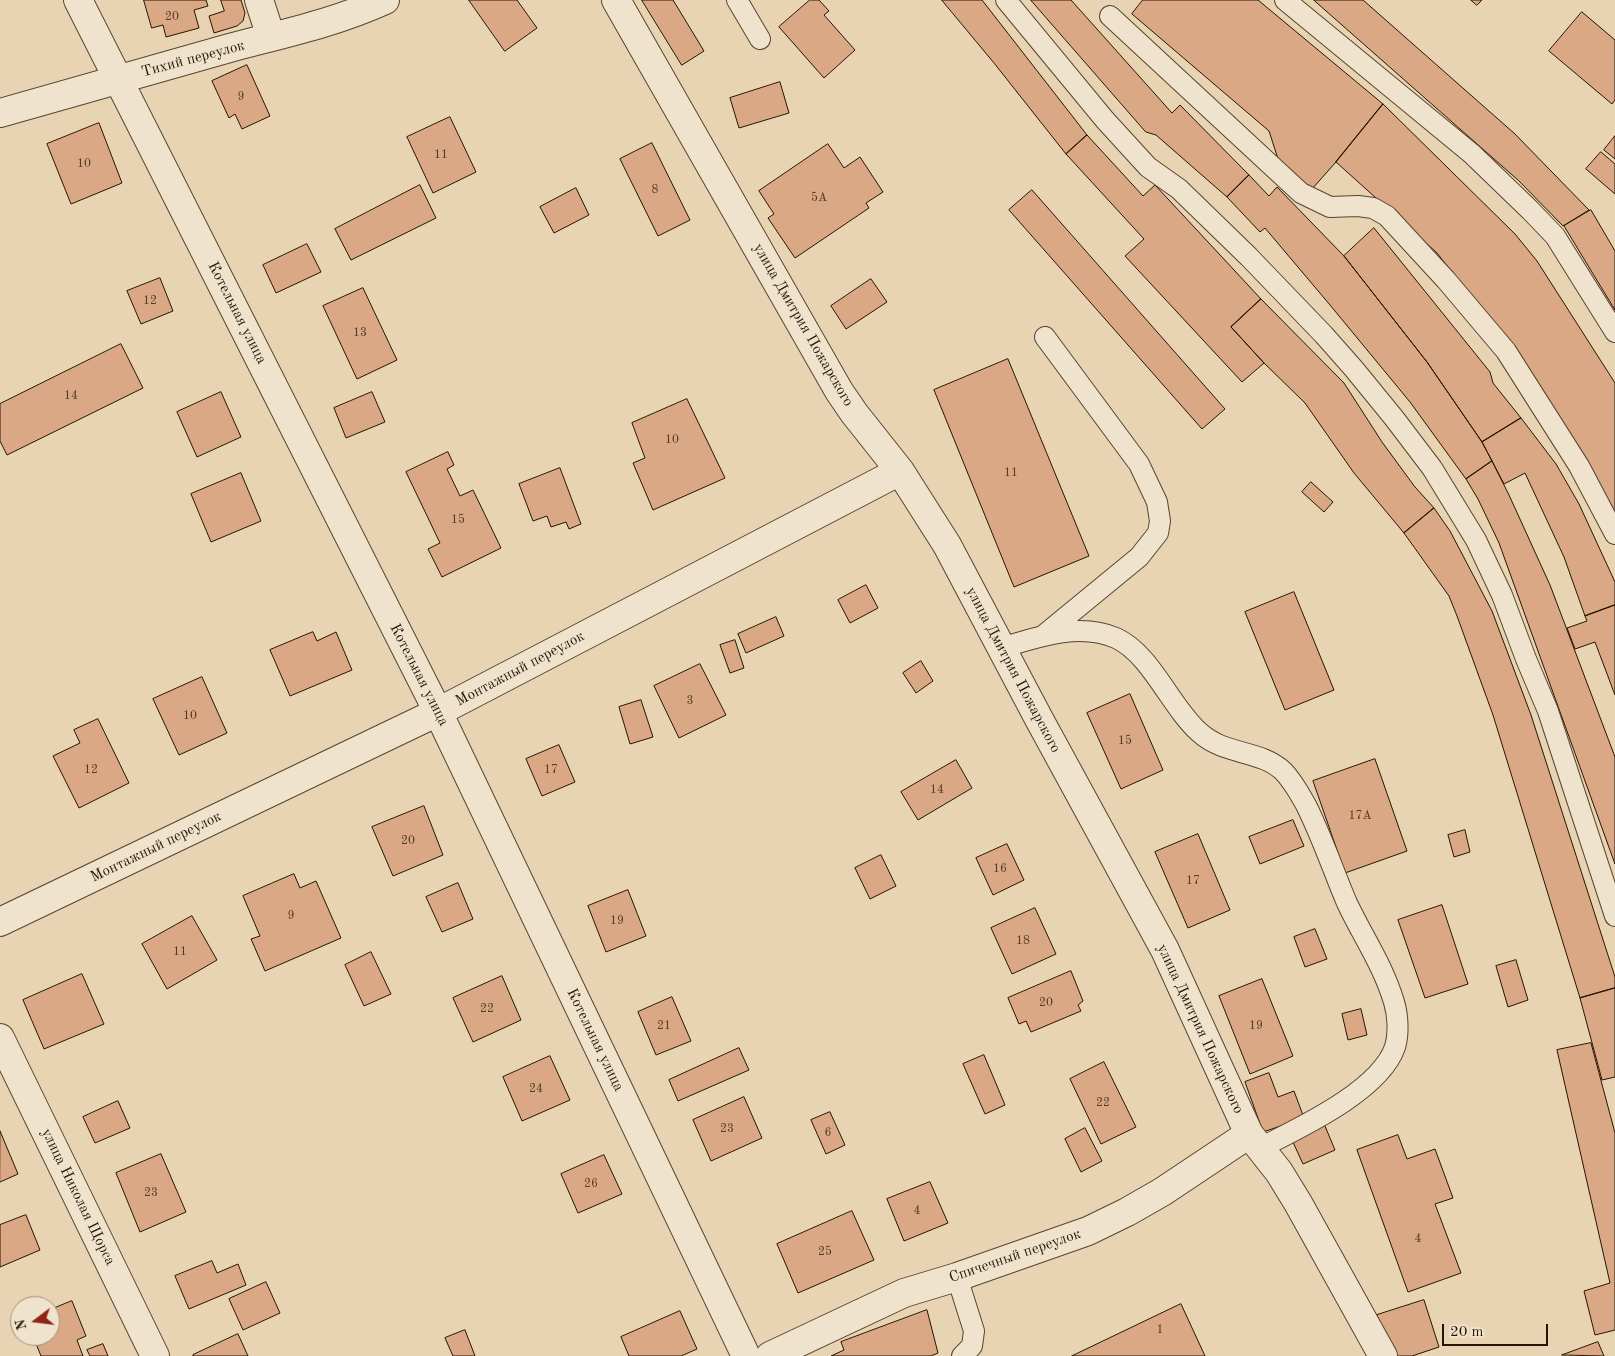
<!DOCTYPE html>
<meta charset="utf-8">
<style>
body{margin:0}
#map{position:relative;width:1615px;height:1356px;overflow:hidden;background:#e8d4b3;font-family:"Old Standard TT",serif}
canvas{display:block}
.north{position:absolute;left:10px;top:1296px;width:50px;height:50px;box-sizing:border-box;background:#f0e3ce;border:1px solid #9f917d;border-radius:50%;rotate:255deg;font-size:14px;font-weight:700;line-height:20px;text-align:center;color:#261503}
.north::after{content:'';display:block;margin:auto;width:18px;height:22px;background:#8f2418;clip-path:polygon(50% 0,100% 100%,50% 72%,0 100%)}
.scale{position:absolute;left:1442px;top:1324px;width:106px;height:22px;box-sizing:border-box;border:2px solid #261503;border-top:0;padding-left:6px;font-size:15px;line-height:18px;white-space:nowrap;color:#261503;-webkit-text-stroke:4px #f0e3ce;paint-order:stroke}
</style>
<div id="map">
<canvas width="1615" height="1356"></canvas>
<div class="north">N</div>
<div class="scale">20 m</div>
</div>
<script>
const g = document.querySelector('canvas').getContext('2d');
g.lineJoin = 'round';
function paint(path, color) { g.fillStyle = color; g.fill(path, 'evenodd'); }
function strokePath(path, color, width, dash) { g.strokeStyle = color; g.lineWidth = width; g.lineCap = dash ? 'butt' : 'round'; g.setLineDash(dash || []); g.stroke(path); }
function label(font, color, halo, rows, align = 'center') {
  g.font = font + ' "Old Standard TT",serif'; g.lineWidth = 4; g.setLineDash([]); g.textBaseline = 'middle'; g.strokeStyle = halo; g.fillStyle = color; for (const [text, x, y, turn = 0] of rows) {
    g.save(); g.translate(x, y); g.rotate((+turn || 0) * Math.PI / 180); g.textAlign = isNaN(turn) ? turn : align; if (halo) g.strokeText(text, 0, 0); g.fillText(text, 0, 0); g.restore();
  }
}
const building = new Path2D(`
 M 144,0 L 206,0 L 208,6 L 194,10 L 199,28 L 166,37 L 163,25 L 152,28 Z
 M 221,0 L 241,0 L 245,13 L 243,21 L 237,26 L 214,33 L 209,16 L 224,11 Z
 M 469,0 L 517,0 L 537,28 L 505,51 Z
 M 642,0 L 673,0 L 704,51 L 682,65 Z
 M 810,0 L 819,0 L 829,11 L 824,15 L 855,50 L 824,78 L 779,27 Z
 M 942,0 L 982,0 L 1087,135 L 1066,154 L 994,63 Z
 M 1031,0 L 1071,0 L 1172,113 L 1180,105 L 1249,175 L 1227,197 L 1156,135 L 1146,132 Z
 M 1143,0 L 1258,0 L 1383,104 L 1336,162 L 1312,189 L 1279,162 L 1269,131 L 1132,14 Z
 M 1314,0 L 1363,0 L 1515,134 L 1589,210 L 1563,226 L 1519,181 Z
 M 1471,0 L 1482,0 L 1477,5 Z
 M 1582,12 L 1615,40 L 1615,100 L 1612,104 L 1549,51 Z
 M 247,65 L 270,116 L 242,129 L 235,114 L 229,118 L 212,81 Z
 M 780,82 L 789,113 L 739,128 L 730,98 Z
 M 1383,104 L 1515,234 L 1537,261 L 1615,383 L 1615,512 L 1537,381 L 1437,253 L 1336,162 Z
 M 450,117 L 476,172 L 433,193 L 407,137 Z
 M 99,123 L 122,183 L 71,204 L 47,144 Z
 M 1087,135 L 1143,196 L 1155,185 L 1261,299 L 1231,327 L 1264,363 L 1242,382 L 1125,256 L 1144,239 L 1066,154 Z
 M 1615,136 L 1615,159 L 1604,150 Z
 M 652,143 L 690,220 L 658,236 L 620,159 Z
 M 828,144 L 844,168 L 860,157 L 883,192 L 866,203 L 869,208 L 795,258 L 768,218 L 774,214 L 759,191 Z
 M 1601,152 L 1615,164 L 1615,194 L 1586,169 Z
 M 1249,175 L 1269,196 L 1277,187 L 1344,256 L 1427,362 L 1482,442 L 1492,461 L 1466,479 L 1410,402 L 1330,305 L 1265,228 L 1260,232 L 1227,197 Z
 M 420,185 L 436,218 L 351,260 L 335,229 Z
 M 576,188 L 589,215 L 554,233 L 540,207 Z
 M 1032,190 L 1225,409 L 1202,429 L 1009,210 Z
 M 1591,210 L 1615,251 L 1615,310 L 1564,226 Z
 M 1374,228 L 1490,372 L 1493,383 L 1521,418 L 1482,442 L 1427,362 L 1344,256 Z
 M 307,244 L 321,272 L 276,293 L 263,265 Z
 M 160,278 L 173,311 L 141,324 L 127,291 Z
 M 871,279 L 887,302 L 846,329 L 831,306 Z
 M 363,288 L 397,360 L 357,379 L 323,306 Z
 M 1261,299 L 1344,383 L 1382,442 L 1415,487 L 1434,508 L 1404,533 L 1354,473 L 1305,403 L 1264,363 L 1231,327 Z
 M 121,344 L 143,388 L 7,455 L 0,441 L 0,404 Z
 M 1008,359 L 1089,556 L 1014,587 L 934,390 Z
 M 221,392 L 241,437 L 197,457 L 177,412 Z
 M 372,392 L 385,422 L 346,438 L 334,408 Z
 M 687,399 L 725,478 L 653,510 L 633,463 L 645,458 L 632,423 Z
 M 1521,418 L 1556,464 L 1579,504 L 1615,582 L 1615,605 L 1585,616 L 1564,557 L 1525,473 L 1504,484 L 1482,442 Z
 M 448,452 L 454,465 L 447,469 L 460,496 L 473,490 L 501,548 L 442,577 L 428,549 L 440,543 L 406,472 Z
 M 1492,461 L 1509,495 L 1550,585 L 1615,757 L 1615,864 L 1499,543 L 1478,499 L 1466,479 Z
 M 560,468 L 581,524 L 569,529 L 566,522 L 551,527 L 547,516 L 533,521 L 519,484 Z
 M 241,473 L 261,521 L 211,542 L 191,494 Z
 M 1311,482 L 1333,502 L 1324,512 L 1302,492 Z
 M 1434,508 L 1450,531 L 1492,611 L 1531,715 L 1615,977 L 1615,988 L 1580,998 L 1493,715 L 1457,616 L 1449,596 L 1404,533 Z
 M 866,585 L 878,608 L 850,623 L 838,600 Z
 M 1294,592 L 1334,690 L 1285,710 L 1245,612 Z
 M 1615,605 L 1615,695 L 1595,642 L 1575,649 L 1567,628 L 1587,621 L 1585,616 Z
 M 776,617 L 784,636 L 746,653 L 738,634 Z
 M 313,632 L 317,641 L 336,632 L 352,670 L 290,696 L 270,650 Z
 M 735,640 L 744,668 L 730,673 L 720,645 Z
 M 921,661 L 933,681 L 916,693 L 903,673 Z
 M 700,664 L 726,715 L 679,738 L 654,686 Z
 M 202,677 L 227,733 L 179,755 L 153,699 Z
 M 1130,694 L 1163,770 L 1121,789 L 1087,713 Z
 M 641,700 L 653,737 L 630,744 L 619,707 Z
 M 98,719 L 129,783 L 79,808 L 53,756 L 80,743 L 74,730 Z
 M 559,745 L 575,782 L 542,796 L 526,759 Z
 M 1375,759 L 1407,851 L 1345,873 L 1313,781 Z
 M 956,760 L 972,788 L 918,820 L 901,792 Z
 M 424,806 L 443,855 L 393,876 L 372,827 Z
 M 1293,820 L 1304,846 L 1260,864 L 1249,837 Z
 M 1465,830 L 1470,852 L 1454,857 L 1448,835 Z
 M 1198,834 L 1230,910 L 1188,928 L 1155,852 Z
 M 1007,844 L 1024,880 L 993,895 L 976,858 Z
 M 881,855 L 896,886 L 870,899 L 855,868 Z
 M 294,874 L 300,888 L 316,881 L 341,938 L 265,971 L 251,939 L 260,936 L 243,896 Z
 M 458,883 L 473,919 L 442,932 L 426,897 Z
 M 628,890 L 646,936 L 606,952 L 588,906 Z
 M 1442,905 L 1468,984 L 1425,998 L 1398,920 Z
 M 1035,908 L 1056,954 L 1012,974 L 991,928 Z
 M 192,916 L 217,960 L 167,989 L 142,944 Z
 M 1315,929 L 1327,959 L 1305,967 L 1294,937 Z
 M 371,952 L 391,994 L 364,1006 L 345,965 Z
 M 1516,960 L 1528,1000 L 1508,1007 L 1496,966 Z
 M 1071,971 L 1083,1001 L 1078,1005 L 1081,1011 L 1031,1032 L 1026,1021 L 1019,1024 L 1008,998 Z
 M 82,974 L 104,1024 L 44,1049 L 23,1000 Z
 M 502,976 L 521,1020 L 473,1042 L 453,998 Z
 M 1262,979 L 1293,1056 L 1250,1074 L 1219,996 Z
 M 1615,988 L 1615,1077 L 1602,1080 L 1580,998 Z
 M 672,997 L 691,1041 L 656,1055 L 638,1012 Z
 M 1361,1009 L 1367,1035 L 1348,1040 L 1342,1014 Z
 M 1591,1043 L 1615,1133 L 1615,1330 L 1595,1335 L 1584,1291 L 1610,1283 L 1557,1050 Z
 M 739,1048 L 749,1070 L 678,1101 L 669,1080 Z
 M 984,1055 L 1005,1105 L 985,1114 L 963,1064 Z
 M 550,1056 L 570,1100 L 522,1121 L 503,1077 Z
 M 1104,1062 L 1136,1127 L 1101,1144 L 1070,1079 Z
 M 1269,1073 L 1278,1097 L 1294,1091 L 1304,1118 L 1263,1132 L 1245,1082 Z
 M 744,1097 L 762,1138 L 711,1161 L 693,1120 Z
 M 118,1101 L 130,1128 L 95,1143 L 83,1117 Z
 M 830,1112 L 845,1145 L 826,1154 L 811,1120 Z
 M 1325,1126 L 1335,1150 L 1303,1164 L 1292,1140 Z
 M 1085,1128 L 1102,1161 L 1081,1172 L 1065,1139 Z
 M 0,1131 L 18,1174 L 0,1182 Z
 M 1398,1135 L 1407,1159 L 1435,1149 L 1453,1198 L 1435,1204 L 1461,1273 L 1408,1292 L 1357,1150 Z
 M 161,1154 L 186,1212 L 140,1232 L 116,1173 Z
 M 604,1155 L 622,1194 L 578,1213 L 561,1174 Z
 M 930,1182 L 948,1223 L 904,1241 L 887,1199 Z
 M 852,1211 L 874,1260 L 798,1293 L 777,1244 Z
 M 26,1215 L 40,1250 L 0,1267 L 0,1225 Z
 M 212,1261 L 217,1273 L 238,1264 L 246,1285 L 189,1309 L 175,1276 Z
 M 266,1282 L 280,1313 L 243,1330 L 229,1299 Z
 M 1424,1300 L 1439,1347 L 1412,1356 L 1390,1356 L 1377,1315 Z
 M 72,1301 L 86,1336 L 77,1340 L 83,1356 L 41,1356 L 33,1336 L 50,1336 L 50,1310 Z
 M 1181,1304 L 1205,1356 L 1072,1356 Z
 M 927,1310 L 938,1353 L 931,1356 L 831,1356 L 844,1350 L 841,1342 Z
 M 680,1311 L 697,1349 L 681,1356 L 629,1356 L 621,1337 Z
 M 465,1330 L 475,1356 L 453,1356 L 445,1338 Z
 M 238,1334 L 248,1356 L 193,1356 L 193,1355 Z
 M 1598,1342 L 1604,1356 L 1562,1355 Z
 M 103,1344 L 108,1356 L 90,1356 L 87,1350 Z`);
paint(building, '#daa885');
strokePath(building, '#261503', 1);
const lane = new Path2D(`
 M 737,0 L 760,39
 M 1006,0 L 1105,120 L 1148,167 L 1179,189 L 1249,257 L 1324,335 L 1354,369 L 1394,418 L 1432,468 L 1476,540 L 1502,595 L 1526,659 L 1548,711 L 1615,916
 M 1285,0 L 1472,154 L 1530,210 L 1555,236 L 1615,332
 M 1110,16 L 1301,193 L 1330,207 L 1358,206 L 1373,208 L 1387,216 L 1446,280 L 1506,351 L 1579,466 L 1615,534
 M 1044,635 L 1139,557 L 1158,533 L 1160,521 L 1157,502 L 1139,464 L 1045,337
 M 1001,648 C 1037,637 1079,622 1116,638 C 1151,654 1170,706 1199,732 C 1225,756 1259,749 1283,771 C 1293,781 1299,793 1306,805 C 1322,837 1333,870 1347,903 C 1363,937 1383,965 1394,1002 C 1398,1015 1399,1034 1395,1047 C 1380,1091 1299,1128 1260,1148
 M 957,1277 L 974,1331 L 972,1346 L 962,1356`);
const street = new Path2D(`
 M 78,0 L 438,712 L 746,1356
 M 259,0 L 271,37
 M 616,0 L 839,391 L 854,413 L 900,471 L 947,545 L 1039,719 L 1165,950 L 1249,1134 L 1279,1172 L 1298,1203 L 1383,1356
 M 0,113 C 75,92 150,70 226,49 C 281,34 332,24 385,0
 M 0,922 L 438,712 L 900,471
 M 0,1038 L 155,1356
 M 770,1356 L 904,1293 L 957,1277 L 1088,1231 L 1127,1212 L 1162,1192 L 1249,1134`);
strokePath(lane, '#56452f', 22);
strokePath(street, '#56452f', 30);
strokePath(lane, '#f0e3ce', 20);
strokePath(street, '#f0e3ce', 28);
label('12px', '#533a24', null, [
 ["20",172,17],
 ["9",241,97],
 ["11",441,155],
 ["10",84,164],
 ["8",655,190],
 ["5А",819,198],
 ["12",150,301],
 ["13",360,333],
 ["14",71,396],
 ["10",672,440],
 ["11",1011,473],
 ["15",458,520],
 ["3",690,701],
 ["10",190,716],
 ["15",1125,741],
 ["12",91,770],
 ["17",551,770],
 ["14",937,790],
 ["17А",1360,816],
 ["20",408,841],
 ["16",1000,869],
 ["17",1193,881],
 ["9",291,916],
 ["19",617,921],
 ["18",1023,941],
 ["11",180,952],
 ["20",1046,1003],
 ["22",487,1009],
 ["21",664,1026],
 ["19",1256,1026],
 ["24",536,1089],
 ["22",1103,1103],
 ["23",727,1129],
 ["6",828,1133],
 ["26",591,1184],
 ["23",151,1193],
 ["4",917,1211],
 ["4",1418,1239],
 ["25",825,1252],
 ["1",1160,1330]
]);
label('15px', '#261503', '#f0e3ce', [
 ["Тихий переулок",193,59,-15],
 ["Котельная улица",237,313,63],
 ["улица Дмитрия Пожарского",803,325,60],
 ["Монтажный переулок",520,669,-28],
 ["улица Дмитрия Пожарского",1013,670,62],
 ["Котельная улица",419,675,63],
 ["Монтажный переулок",156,847,-26],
 ["улица Дмитрия Пожарского",1200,1029,65],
 ["Котельная улица",595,1040,64],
 ["улица Николая Щорса",78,1197,64],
 ["Спичечный переулок",1015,1256,-19]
]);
</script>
